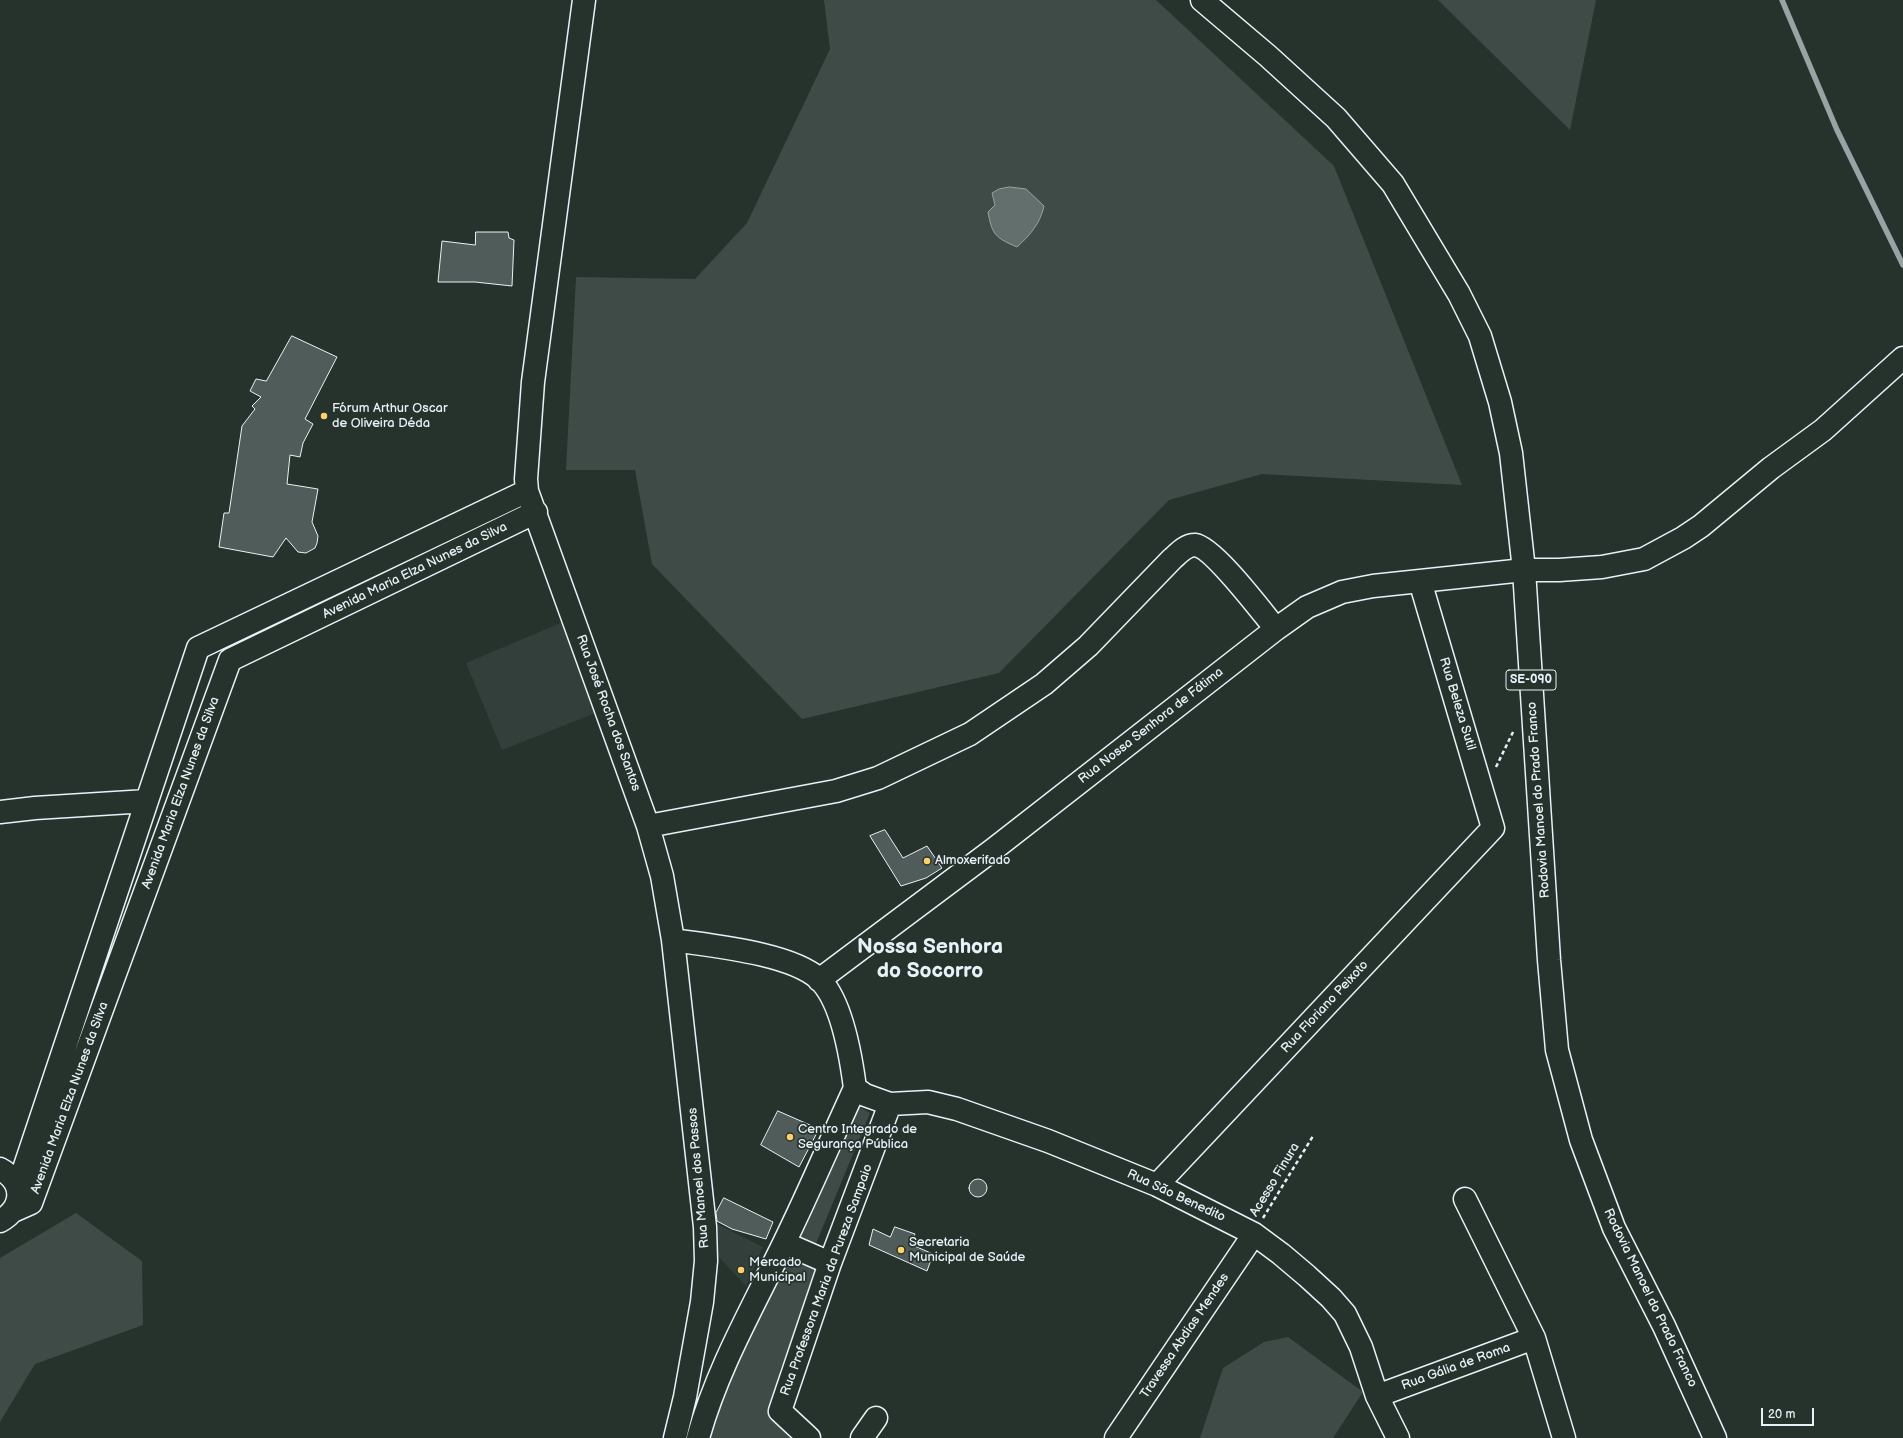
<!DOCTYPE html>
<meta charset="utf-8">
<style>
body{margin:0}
#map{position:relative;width:1903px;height:1438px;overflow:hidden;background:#26332d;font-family:"Balsamiq Sans",sans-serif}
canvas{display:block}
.scale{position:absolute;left:1761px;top:1408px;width:53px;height:18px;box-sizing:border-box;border:2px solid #e8f1f8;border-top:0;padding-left:5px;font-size:12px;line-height:14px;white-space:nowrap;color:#e8f1f8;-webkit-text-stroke:3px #26332d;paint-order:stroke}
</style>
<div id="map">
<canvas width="1903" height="1438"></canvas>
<div class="scale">20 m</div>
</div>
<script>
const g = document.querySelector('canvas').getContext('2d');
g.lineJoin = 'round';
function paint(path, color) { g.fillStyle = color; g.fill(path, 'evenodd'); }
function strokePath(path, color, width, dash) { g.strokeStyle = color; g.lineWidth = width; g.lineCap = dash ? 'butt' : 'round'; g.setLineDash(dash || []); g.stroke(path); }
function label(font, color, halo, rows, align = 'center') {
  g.font = font + ' "Balsamiq Sans",sans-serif'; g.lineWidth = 3.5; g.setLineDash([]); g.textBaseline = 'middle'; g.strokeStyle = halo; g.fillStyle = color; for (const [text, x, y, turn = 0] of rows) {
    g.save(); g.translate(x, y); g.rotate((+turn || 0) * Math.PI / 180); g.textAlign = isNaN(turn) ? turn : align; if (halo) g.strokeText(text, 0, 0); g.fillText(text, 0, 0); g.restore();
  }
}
paint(new Path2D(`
 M 563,622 L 603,710 L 502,750 L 466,663 Z
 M 713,1222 L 763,1247 L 746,1286 L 715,1253 Z`), '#333f3a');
paint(new Path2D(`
 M 824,0 L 1156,0 L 1334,166 L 1462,485 L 1262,474 L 1169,500 L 999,673 L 802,719 L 652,564 L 635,470 L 566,470 L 576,277 L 695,279 L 747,223 L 830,49 Z
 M 1438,0 L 1596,0 L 1570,130 Z
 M 856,1105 L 870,1113 L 815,1246 L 797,1239 Z
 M 76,1213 L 142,1261 L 143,1325 L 35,1364 L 0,1422 L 0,1258 Z
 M 786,1253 L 821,1267 L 780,1370 L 777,1386 L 805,1438 L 708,1438 L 710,1430 Z
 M 1288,1337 L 1363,1392 L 1333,1438 L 1200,1438 L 1223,1368 L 1264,1342 Z`), '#3e4b47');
const water = new Path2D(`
 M 1010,187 L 1026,189 L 1044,206 C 1040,224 1030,235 1017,247 C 996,238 992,235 988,212 L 995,205 L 992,193 L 999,189 Z`);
paint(water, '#636f6d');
strokePath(water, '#98a3a5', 1);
strokePath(new Path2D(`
 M 1782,0 L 1837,130 L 1903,265`), '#98a3a5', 5.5);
const building = new Path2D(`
 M 476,232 L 508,232 L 509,238 L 514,240 L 512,286 L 475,282 L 438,282 L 442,241 L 475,245 Z
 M 292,336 L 337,357 L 305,419 L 313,424 L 303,443 L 300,457 L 290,455 L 287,484 L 318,489 L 312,522 L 318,536 L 317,543 L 315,548 L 306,553 L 298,552 L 286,538 L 273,557 L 219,547 L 224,513 L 229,513 L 242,426 L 255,409 L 252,406 L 261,397 L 250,391 L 256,379 L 266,381 Z
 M 885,830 L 903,858 L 927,846 L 942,868 L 926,878 L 901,886 L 870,836 Z
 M 778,1111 L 819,1129 L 799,1167 L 761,1145 Z
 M969 1188a9 9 0 1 1 18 0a9 9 0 1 1-18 0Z
 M 724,1198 L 773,1222 L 766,1239 L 732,1229 L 717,1221 L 716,1213 Z
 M 895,1227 L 915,1234 L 910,1244 L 933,1254 L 927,1271 L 869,1245 L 873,1229 L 890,1237 Z`);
paint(building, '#505c59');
strokePath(building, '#e8f1f8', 1);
const minor = new Path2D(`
 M 584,0 L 533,382 L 526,479 L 527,491 L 648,826 L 662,876 L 673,940 L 705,1227 L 706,1261 L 702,1302 L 685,1397 L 675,1438
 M 0,812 L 35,808 L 147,801
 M 648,826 L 836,791 L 878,778 L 970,734 L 1044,684 L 1088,646 L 1172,559 C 1178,554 1185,545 1195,545 C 1213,547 1262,612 1276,629
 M 673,940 C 712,946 790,953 819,979 C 842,1001 851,1057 855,1088
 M 819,980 L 994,849 L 1276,629 L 1307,607 L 1342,592 L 1373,586 L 1524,570 L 1559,570 L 1602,567 L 1644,559 L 1683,538 L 1701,526 L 1771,468 L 1823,430 L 1903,358
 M 855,1088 L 865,1095 L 890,1104 L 928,1102 L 957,1109 L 1048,1141 L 1157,1185 L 1254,1234 L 1281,1254 L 1307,1276 L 1331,1298 L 1345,1314 L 1361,1347 L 1377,1396 L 1398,1438
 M 0,1169 C 25,1182 24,1208 0,1221
 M 1157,1185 L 1493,828 L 1420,581
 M 18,1187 L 198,648 L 527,491
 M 1465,1199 L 1534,1338 L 1564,1438
 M 13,1211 L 31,1203 L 230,660 L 536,512
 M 784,1243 L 830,1263
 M 1377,1396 L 1534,1338
 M 698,1438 C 717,1369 753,1307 784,1243 C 809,1192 831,1140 855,1088
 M 809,1438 L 780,1411 L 830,1263 L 890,1104
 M 862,1438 L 876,1418
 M 1116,1438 L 1254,1234`);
const major = new Path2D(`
 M 1202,0 L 1268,56 L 1336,118 L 1393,184 L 1459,294 L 1480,336 L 1500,402 L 1511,453 L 1524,570 L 1549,960 L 1557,1050 L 1581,1140 L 1614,1228 L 1664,1326 L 1715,1438`);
strokePath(minor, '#e8f1f8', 25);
strokePath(major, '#e8f1f8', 25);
strokePath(new Path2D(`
 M 1496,767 L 1514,730
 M 1263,1218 L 1313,1136`), '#e8f1f8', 2.5, [4, 3]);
strokePath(minor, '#26332d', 22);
strokePath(major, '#26332d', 22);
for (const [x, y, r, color] of [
 [324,416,4,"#ffd166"],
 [927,861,4,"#ffd166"],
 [790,1137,4,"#ffd166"],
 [901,1250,4,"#ffd166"],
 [741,1270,4,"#ffd166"]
]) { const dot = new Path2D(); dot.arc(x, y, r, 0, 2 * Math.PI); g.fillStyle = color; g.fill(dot); strokePath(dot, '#26332d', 1.5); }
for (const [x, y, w] of [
 [1531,680,50]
]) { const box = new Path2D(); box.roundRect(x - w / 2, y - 10, w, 20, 3); g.fillStyle = '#26332d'; g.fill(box); strokePath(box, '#e8f1f8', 1); }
label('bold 12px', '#e8f1f8', null, [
 ["SE-090",1531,680]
]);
label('13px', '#e8f1f8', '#26332d', [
 ["Fórum Arthur Oscar",332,409],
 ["de Oliveira Déda",332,424],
 ["Almoxerifado",935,861],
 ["Centro Integrado de",798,1130],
 ["Segurança Pública",798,1145],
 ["Secretaria",909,1243],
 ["Municipal de Saúde",909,1258],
 ["Mercado",749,1263],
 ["Municipal",749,1278]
], 'left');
label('13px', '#e8f1f8', '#26332d', [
 ["Avenida Maria Elza Nunes da Silva",415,571,-26],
 ["Rua Beleza Sutil",1457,704,73],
 ["Rua José Rocha dos Santos",608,713,70],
 ["Rua Nossa Senhora de Fátima",1151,726,-38],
 ["Avenida Maria Elza Nunes da Silva",181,793,-70],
 ["Rodovia Manoel do Prado Franco",1539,800,-94],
 ["Rua Floriano Peixoto",1325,1007,-47],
 ["Avenida Maria Elza Nunes da Silva",70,1098,-70],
 ["Rua Manoel dos Passos",699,1178,-95],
 ["Acesso Finura",1275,1180,-59],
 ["Rua São Benedito",1176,1196,25],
 ["Rua Professora Maria da Pureza Sampaio",827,1280,-70],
 ["Rodovia Manoel do Prado Franco",1650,1298,64],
 ["Travessa Abdias Mendes",1185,1336,-56],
 ["Rua Gália de Roma",1456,1367,-20]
]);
label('bold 21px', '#e8f1f8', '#26332d', [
 ["Nossa Senhora",930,948],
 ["do Socorro",930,972]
]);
</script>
